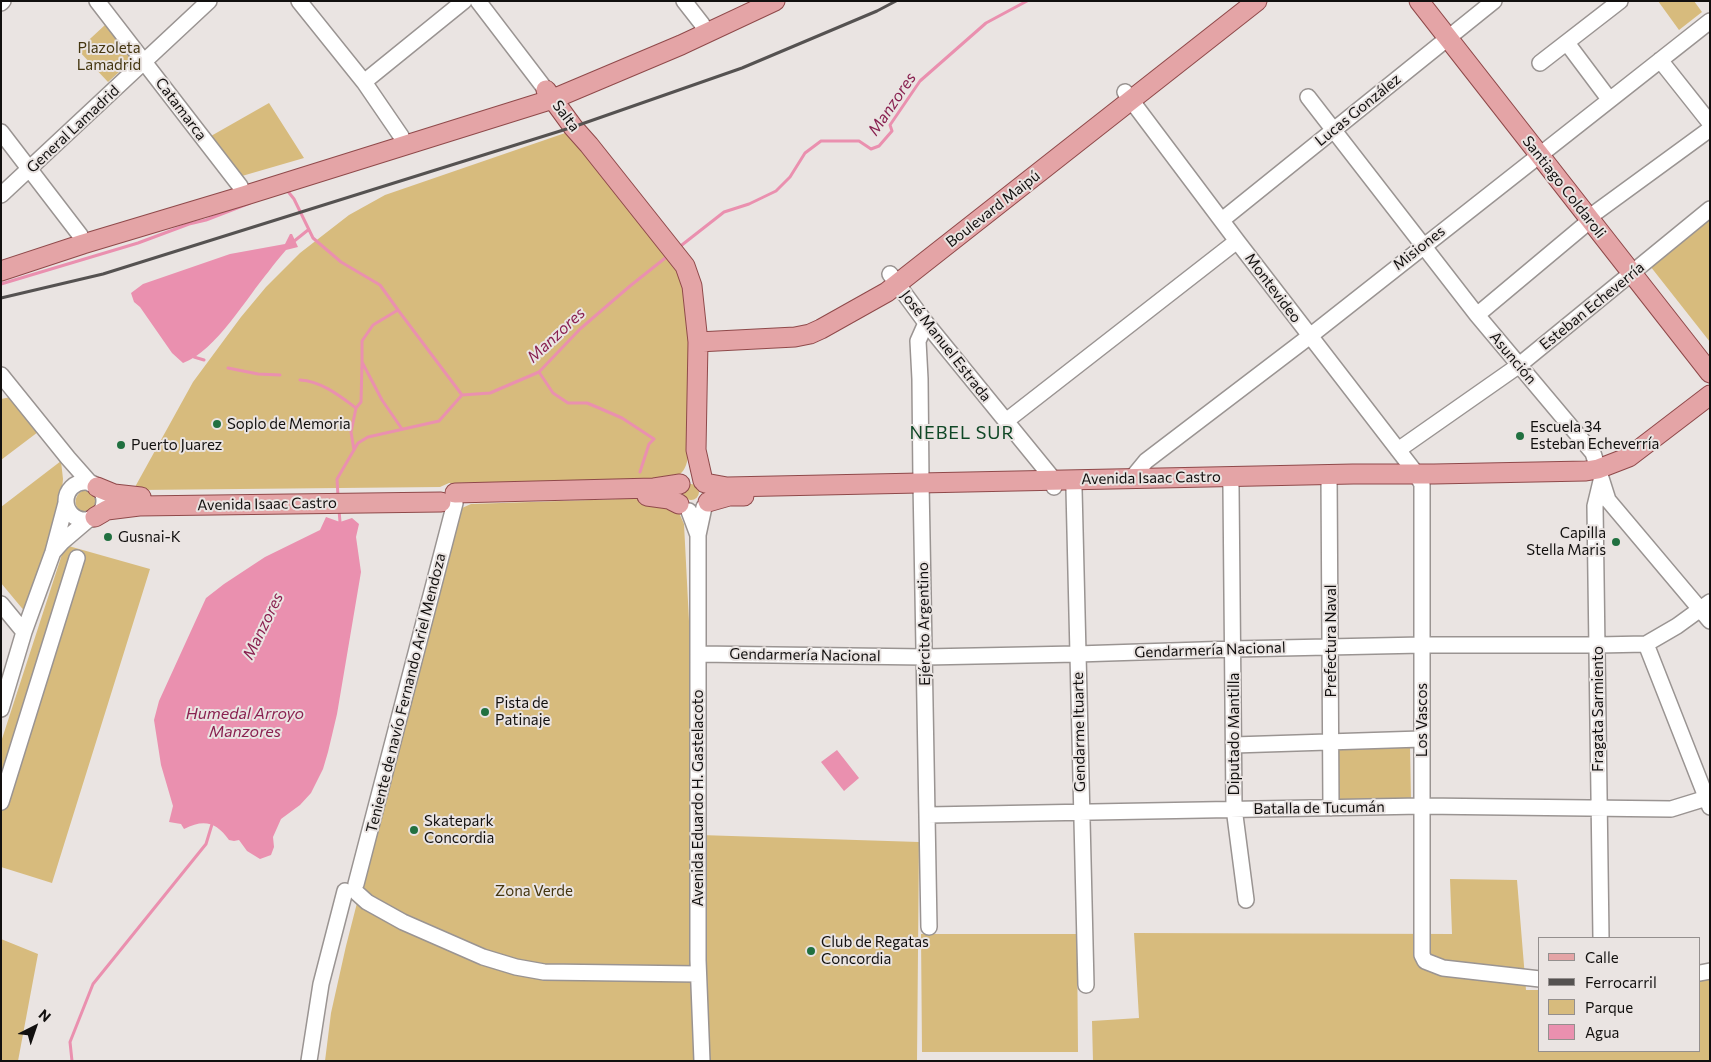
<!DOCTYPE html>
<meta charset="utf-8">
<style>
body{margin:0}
#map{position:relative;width:1711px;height:1062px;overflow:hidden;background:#eae4e2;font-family:Commissioner,sans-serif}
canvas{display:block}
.frame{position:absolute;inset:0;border:2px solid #12100f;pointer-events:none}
.legend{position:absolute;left:1538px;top:937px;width:162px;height:115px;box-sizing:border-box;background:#eae4e2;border:1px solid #948f8e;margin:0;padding:6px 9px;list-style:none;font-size:15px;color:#12100f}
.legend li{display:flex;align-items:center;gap:10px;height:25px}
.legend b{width:25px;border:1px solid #948f8e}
.north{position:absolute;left:10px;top:1002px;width:50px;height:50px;-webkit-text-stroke:4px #eae4e2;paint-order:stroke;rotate:41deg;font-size:14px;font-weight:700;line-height:20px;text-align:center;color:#12100f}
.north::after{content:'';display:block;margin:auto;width:18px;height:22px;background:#12100f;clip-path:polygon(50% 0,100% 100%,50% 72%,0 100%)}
</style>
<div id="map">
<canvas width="1711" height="1062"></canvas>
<div class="frame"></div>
<ul class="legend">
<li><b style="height:6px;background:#e4a4a6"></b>Calle</li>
<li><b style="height:6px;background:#555251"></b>Ferrocarril</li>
<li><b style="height:14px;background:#d7bb7d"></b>Parque</li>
<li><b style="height:14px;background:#ea90af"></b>Agua</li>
</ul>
<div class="north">N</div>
</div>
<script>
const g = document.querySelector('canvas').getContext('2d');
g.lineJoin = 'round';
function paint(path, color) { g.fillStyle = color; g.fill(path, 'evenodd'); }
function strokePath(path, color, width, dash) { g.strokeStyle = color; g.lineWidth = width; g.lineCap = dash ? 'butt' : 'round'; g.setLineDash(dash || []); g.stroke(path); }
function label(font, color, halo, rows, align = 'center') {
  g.font = font + ' Commissioner,sans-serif'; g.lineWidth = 4; g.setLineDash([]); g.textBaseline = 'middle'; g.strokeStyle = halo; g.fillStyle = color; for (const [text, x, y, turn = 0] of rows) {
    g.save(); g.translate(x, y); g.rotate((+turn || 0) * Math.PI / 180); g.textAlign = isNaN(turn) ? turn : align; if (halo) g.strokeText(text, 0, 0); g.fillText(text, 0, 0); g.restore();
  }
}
paint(new Path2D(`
 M 1658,1 L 1694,1 L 1702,12 L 1679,30 Z
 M 105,25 L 131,53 L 129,63 L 108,82 L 78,50 Z
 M 269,103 L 304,158 L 242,176 L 211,136 Z
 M 571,131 L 682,277 L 691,340 L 689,453 C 686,468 685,471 673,480 L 449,483 L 440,487 L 139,490 L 135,487 L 193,382 L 241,317 L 266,287 L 300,253 L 349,215 L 385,195 Z
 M 1710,205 L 1710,342 L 1643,257 Z
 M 11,397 L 38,432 L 1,460 L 1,399 Z
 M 61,461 L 63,479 L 61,502 L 26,613 L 1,583 L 1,507 Z
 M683 492a8 8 0 1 1 16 0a8 8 0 1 1-16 0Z
 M 86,489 L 100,497 L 101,503 L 84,514 C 72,507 73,494 86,489 Z
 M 651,498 L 677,508 L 684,524 L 700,835 L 919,842 L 917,1061 L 325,1061 L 331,1013 L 346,946 L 456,516 L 462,508 L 471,504 Z
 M 65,545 L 150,569 L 52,883 L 1,867 L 1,742 Z
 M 1410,745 L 1411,800 L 1337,802 L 1335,747 Z
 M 1450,879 L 1517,880 L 1526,990 L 1540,990 L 1540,1051 L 1700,1051 L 1700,975 L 1710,973 L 1710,1061 L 1093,1061 L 1092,1021 L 1139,1018 L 1134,933 L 1452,934 Z
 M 921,934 L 1077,934 L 1078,1052 L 922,1052 Z
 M 1,939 L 38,954 L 18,1061 L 1,1061 Z`), '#d7bb7d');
paint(new Path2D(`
 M 290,234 L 292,234 L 298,247 L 286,250 C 280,257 274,264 269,271 C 247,297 216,351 183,363 L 172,353 L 140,307 L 134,302 L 131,293 L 143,284 L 230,254 L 285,244 Z
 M 326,517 L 340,522 L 352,518 L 359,524 L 356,537 L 361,572 L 337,714 L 328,752 L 323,769 L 311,793 L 300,805 L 281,819 L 273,837 L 274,847 L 271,855 L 260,859 L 247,851 L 239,840 L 234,841 L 229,840 C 216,822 204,819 184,829 L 181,824 L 169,822 L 173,806 L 161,765 L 154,720 L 159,701 L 206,598 L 224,584 L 265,557 L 320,530 Z
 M 837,750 L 859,778 L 844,791 L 821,762 Z`), '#ea90af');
strokePath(new Path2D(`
 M 286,189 L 294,199 L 313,238 L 341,262 L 380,285 L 398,310 L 373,325 L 362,341 L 362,362 L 382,400 L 402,429
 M 293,242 L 308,230
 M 678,248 L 724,212 L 749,204 L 776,191 L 790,177 L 805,153 L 821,141 L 859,141 L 871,149 L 879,146 L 892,131 L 890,125 L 920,81 L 986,23 L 1027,1
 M 1,284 L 138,243 L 189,224 L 206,220 L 250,203
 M 398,310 L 462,395
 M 192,355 L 194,357 L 204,360
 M 228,368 L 258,374 L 280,375
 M 539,372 L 553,393 L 568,403 L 587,403 L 599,408 L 622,418 L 654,439 L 649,444 L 640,472
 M 300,380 C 321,381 340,396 356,408 L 351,432 L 354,450
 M 356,408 L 361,402 L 362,363
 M 338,496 L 337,479 L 358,443 L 368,437 L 439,421 L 462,395 L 490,393 L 539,372 L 580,329 L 630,286 L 669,255
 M 338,524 L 340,522 L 339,510
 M 72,1061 L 70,1042 L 93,984 L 206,844 L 213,821`), '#ea90af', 3);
const minor = new Path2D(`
 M 97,1 L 240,186 L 243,196
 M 299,1 L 364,82 L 401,136 L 403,146
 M 478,1 L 546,90
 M 684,1 L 702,24 L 705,34
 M 1,3 L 3,1
 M 1567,43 L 1609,99
 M 1660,60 L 1710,123
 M 1540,63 L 1620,1
 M 364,82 L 464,1
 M 1125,92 L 1237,241 L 1412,468 L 1422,484 L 1422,955 L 1425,961 L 1443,968 L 1540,979
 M 1308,97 L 1477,315 L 1593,453 L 1608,500 L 1710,621
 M 1,132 L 80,235 L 83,244
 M 1,195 L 209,1
 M 1222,220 L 1494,1
 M 890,274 L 926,323 L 1054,480 L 1054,487
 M 1477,315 L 1587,223 L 1595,213 L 1710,129
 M 926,323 L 918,341 L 920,379 L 921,482 L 929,927
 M 1,375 L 68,458 L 91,484
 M 1006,421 L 1237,241
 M 1398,450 L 1518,366 L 1710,209
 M 1329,474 L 1331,808
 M 1229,476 L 1231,487 L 1234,808 L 1246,900
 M 1132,478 L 1146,461 L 1310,336 L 1710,21
 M 1072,480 L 1074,489 L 1086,985
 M66 501a19 19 0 1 1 38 0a19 19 0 1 1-38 0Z
 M 689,511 L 698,535
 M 54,551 L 62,542 L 89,519
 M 1,604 L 24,632
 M 1646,644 L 1710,807
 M 698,654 L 925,657 L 1077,654 L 1233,649 L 1422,645 L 1598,645 L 1646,644 L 1677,626 L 1710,602
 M 1,709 L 24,632 L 53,552 L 66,503
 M 1234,745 L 1421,739
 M 1,802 L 77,558
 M 928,815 L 1422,806 L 1671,809 L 1710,797
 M 356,884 L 455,503
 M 357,893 L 367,902 L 403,922 L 483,957 L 516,967 L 544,972 L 698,974
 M 1601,938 L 1595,506 L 1601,481
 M 1700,973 L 1710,971
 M 309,1061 L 321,984 L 345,891
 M 702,1061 L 698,960 L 698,535 L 704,507`);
const major = new Path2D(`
 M 1419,1 L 1710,373
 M 546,90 L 573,127 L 589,145 L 685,266 L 692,286 L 698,342 L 696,450 L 703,481
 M 1,271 L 83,244 L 243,196 L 553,99 L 681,45 L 775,1
 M 698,342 L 795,337 L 810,334 L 821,329 L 887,292 L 897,284 L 1257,1
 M 705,483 L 727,487 L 1353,474 L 1434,474 L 1586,471 L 1598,469 L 1629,457 L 1710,395
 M 97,487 L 114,494 L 141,497
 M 455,493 L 654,488 L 680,484
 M 647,496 L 669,499 L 679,504
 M 708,502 L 729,496 L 744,496
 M 95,517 L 107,510 L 139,506 L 441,502`);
strokePath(minor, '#9a9492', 18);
strokePath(major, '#8f494a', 21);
strokePath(minor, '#fff', 15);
strokePath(major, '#e4a4a6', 19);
strokePath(new Path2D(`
 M 1,298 L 103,274 L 573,127 L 742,68 L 877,11 L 896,1`), '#555251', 3);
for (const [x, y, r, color] of [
 [217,424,5,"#217040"],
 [1520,436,5,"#217040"],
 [121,445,5,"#217040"],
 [108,537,5,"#217040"],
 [1616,542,5,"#217040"],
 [485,712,5,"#217040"],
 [414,830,5,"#217040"],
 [811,951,5,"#217040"]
]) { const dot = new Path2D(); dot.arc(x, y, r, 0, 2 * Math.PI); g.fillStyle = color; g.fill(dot); strokePath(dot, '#eae4e2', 2); }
label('15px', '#44350f', '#eae4e2', [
 ["Plazoleta",109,48],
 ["Lamadrid",109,65],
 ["Zona Verde",534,891]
]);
label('15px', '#12100f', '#eae4e2', [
 ["Catamarca",181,109,53],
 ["Lucas González",1358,110,-39],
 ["Salta",566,116,53],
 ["General Lamadrid",73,129,-43],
 ["Santiago Coldaroli",1564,187,52],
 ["Boulevard Maipú",993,209,-38],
 ["Misiones",1419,248,-38],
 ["Montevideo",1273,288,53],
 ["Esteban Echeverría",1592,306,-39],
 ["José Manuel Estrada",946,346,52],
 ["Asunción",1513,358,50],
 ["Avenida Isaac Castro",1151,478,-1],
 ["Avenida Isaac Castro",267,504,-1],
 ["Ejército Argentino",924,624,-91],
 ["Prefectura Naval",1331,641,-90],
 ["Gendarmería Nacional",1210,650,-2],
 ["Gendarmería Nacional",805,655,1],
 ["Teniente de navío Fernando Ariel Mendoza",406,693,-76],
 ["Fragata Sarmiento",1598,709,-90],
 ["Los Vascos",1422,720,-90],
 ["Gendarme Ituarte",1079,732,-91],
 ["Diputado Mantilla",1234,734,-90],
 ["Avenida Eduardo H. Gastelacoto",698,798,-90],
 ["Batalla de Tucumán",1319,808,-1]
]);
label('15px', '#12100f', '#eae4e2', [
 ["Soplo de Memoria",227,424],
 ["Escuela 34",1530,427],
 ["Esteban Echeverría",1530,444],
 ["Puerto Juarez",131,445],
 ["Capilla",1606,533,"right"],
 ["Stella Maris",1606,550,"right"],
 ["Gusnai-K",118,537],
 ["Pista de",495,703],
 ["Patinaje",495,720],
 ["Skatepark",424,821],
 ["Concordia",424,838],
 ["Club de Regatas",821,942],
 ["Concordia",821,959]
], 'left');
label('italic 16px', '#892150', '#eae4e2', [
 ["Manzores",892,104,-56],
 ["Manzores",556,335,-43],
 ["Manzores",263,626,-64],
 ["Humedal Arroyo",245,714],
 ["Manzores",245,732]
]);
g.letterSpacing = '1px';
label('18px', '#104726', '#eae4e2', [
 ["NEBEL SUR",962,433]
]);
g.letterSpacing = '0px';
</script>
